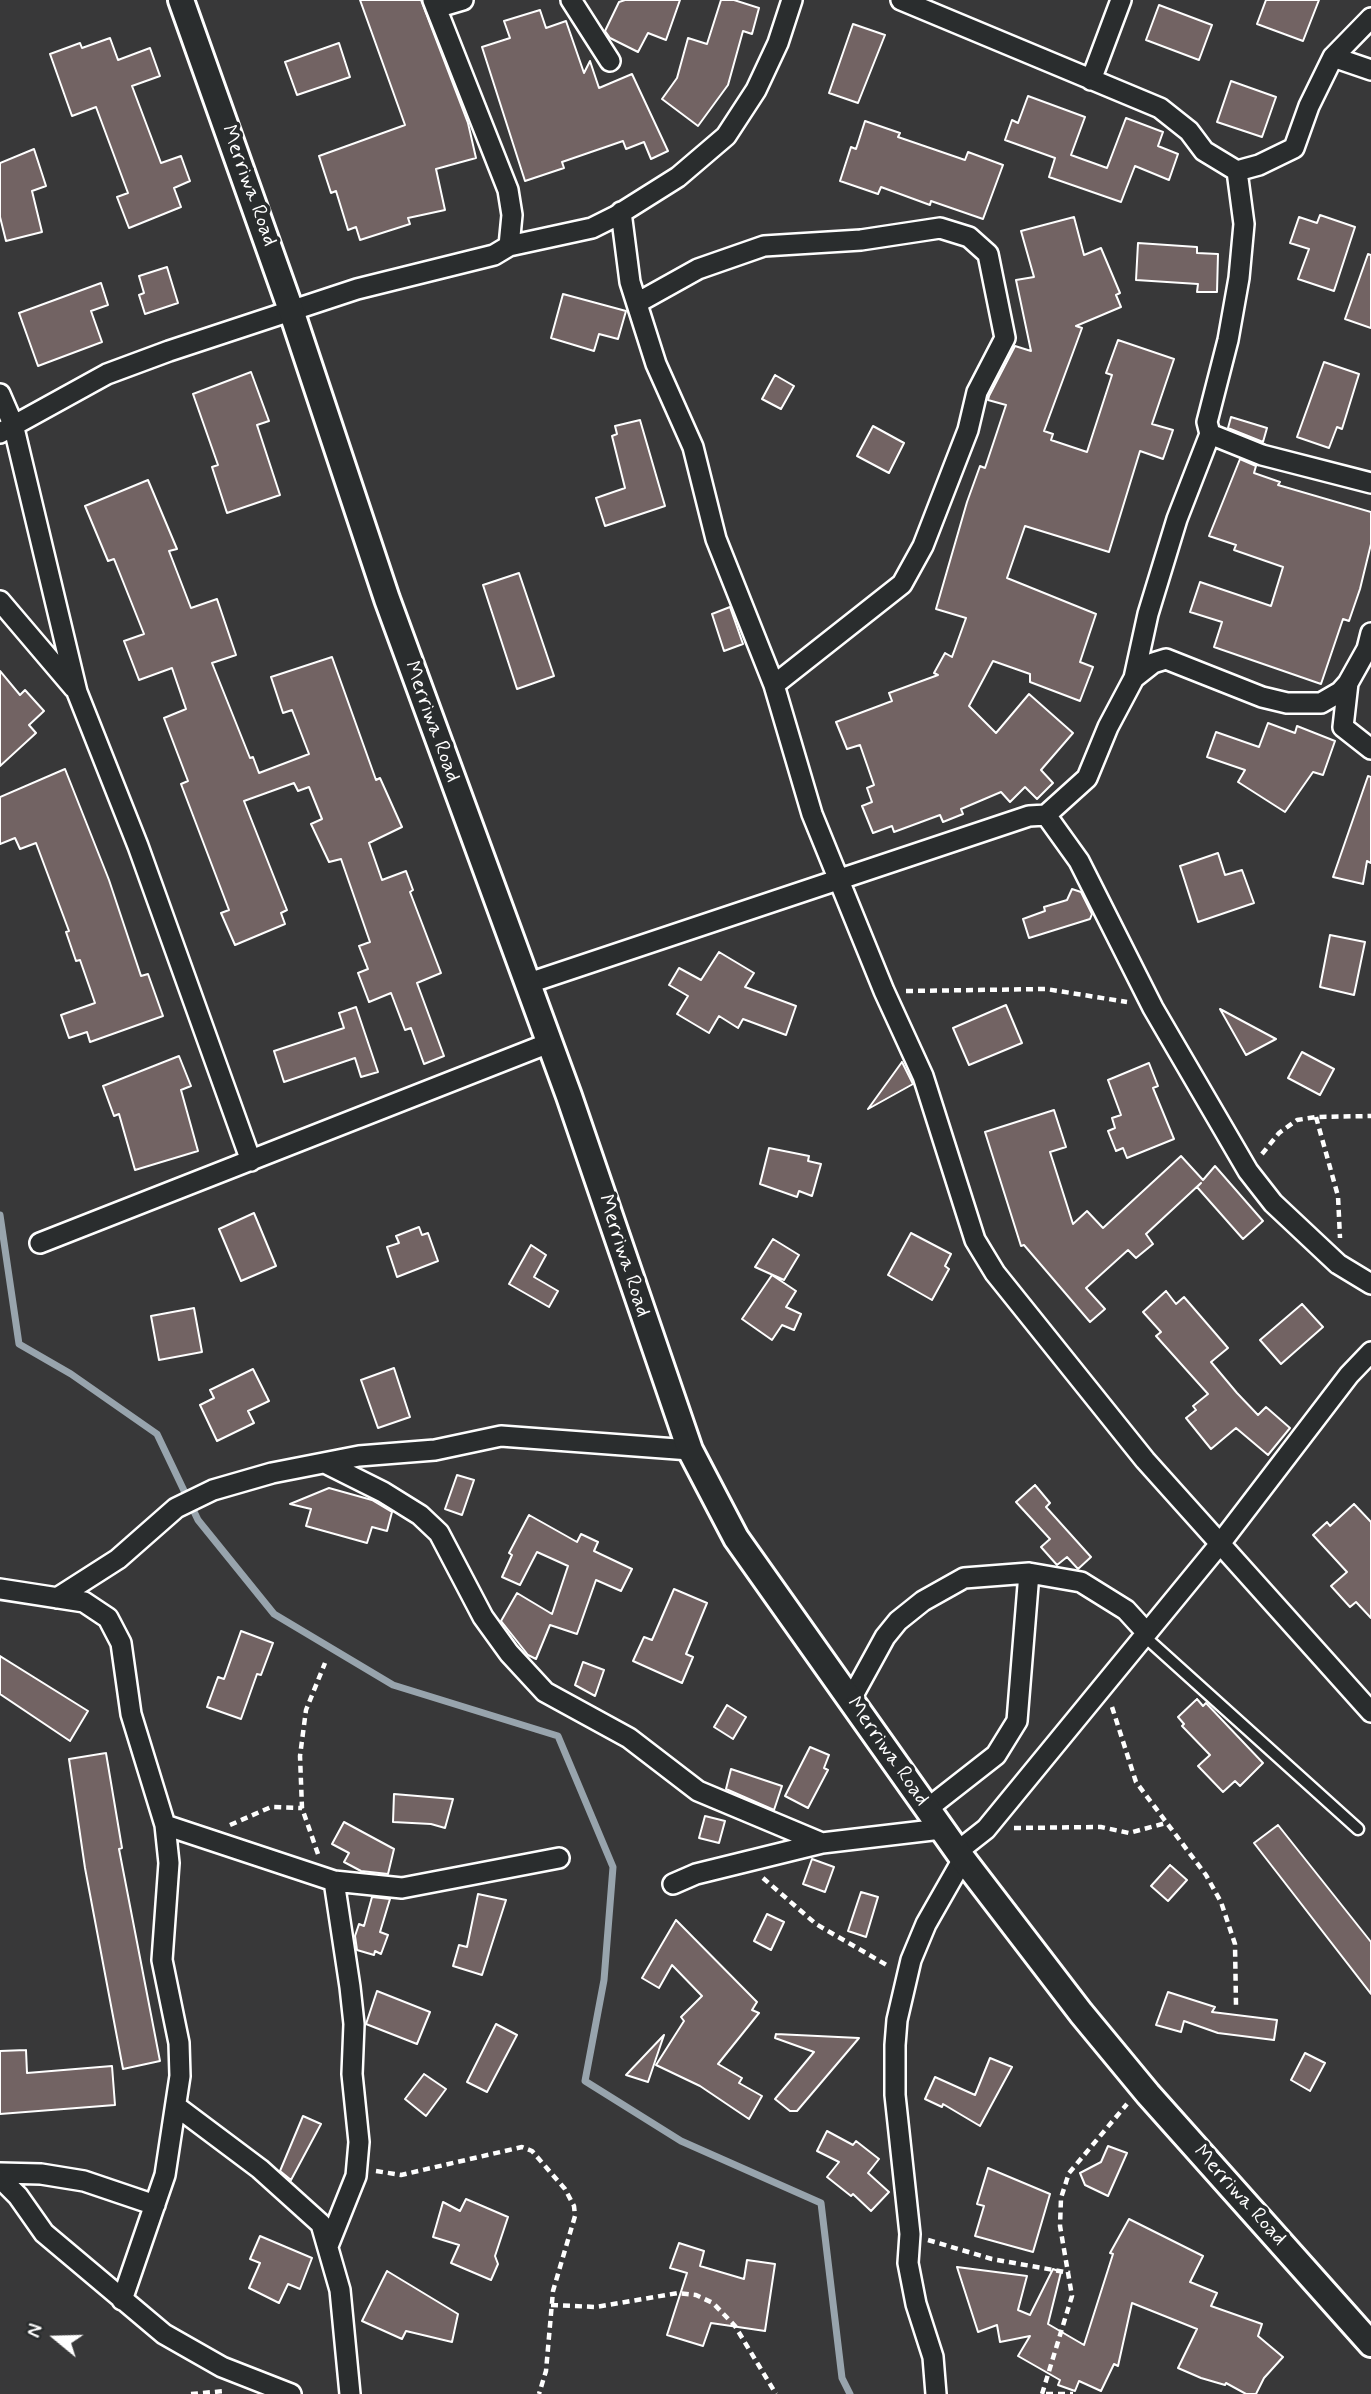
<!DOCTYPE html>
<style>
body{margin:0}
#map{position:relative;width:1371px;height:2394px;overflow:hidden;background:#383839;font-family:Mynerve,sans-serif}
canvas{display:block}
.north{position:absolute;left:21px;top:2303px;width:70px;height:70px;-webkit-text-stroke:5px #2a2d2e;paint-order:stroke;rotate:289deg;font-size:19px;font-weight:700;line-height:28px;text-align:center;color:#fff}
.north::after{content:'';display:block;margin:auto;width:24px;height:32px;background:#fff;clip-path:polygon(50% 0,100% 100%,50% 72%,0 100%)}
</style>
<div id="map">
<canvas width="1371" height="2394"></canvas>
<div class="north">N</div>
</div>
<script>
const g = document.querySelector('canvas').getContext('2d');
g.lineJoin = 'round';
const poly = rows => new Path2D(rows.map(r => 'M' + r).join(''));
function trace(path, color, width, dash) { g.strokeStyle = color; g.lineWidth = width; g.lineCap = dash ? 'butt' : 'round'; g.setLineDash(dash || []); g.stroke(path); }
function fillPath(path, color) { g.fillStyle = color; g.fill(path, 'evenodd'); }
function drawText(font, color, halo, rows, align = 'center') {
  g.font = font + ' Mynerve,sans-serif'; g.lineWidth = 7; g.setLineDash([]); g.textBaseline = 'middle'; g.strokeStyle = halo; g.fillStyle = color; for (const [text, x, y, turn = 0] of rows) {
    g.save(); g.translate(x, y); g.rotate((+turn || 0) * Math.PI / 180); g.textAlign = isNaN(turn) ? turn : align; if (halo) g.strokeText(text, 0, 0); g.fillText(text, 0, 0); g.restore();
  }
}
trace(poly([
 [0,1215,19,1344,71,1374,157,1434,198,1520,274,1614,393,1685,558,1736,613,1867,604,1980,585,2081,681,2141,821,2203,842,2378,850,2394]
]), '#98a4ad', 7);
const building = poly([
 [360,0,421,0,468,123,476,158,436,169,445,210,408,218,410,224,360,240,356,227,348,230,336,191,331,193,319,156,405,125,360,0],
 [625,0,680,0,666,40,648,33,638,52,610,38,605,31,619,2,625,0],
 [721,0,734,0,759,8,752,34,743,31,728,85,698,126,662,99,677,78,688,38,707,44,721,0],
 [1266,0,1319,0,1303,41,1257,24,1266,0],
 [1159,5,1212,25,1199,60,1146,40,1159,5],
 [540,10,546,28,566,21,584,73,590,61,599,88,632,74,668,151,651,159,644,142,626,149,623,141,562,162,564,168,525,181,482,47,510,38,504,21,540,10],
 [853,24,885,35,858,103,829,93,853,24],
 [110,38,118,60,150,48,160,76,132,86,161,163,181,156,190,181,174,188,181,207,129,228,117,197,128,193,96,107,72,116,50,54,80,43,82,48,110,38],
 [339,43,350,77,297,95,285,62,339,43],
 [1231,81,1276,97,1262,137,1217,122,1231,81],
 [1028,96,1085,117,1071,155,1107,168,1126,118,1163,132,1158,146,1178,154,1169,180,1135,166,1121,202,1049,177,1055,158,1005,140,1012,120,1018,123,1028,96],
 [865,121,900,133,898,137,965,160,968,152,1003,165,983,219,931,201,930,205,881,187,878,194,840,181,851,147,856,149,865,121],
 [34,149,46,186,32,191,42,232,6,241,0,217,0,163,34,149],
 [1320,215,1355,227,1334,291,1298,279,1309,249,1290,243,1299,217,1317,223,1320,215],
 [1074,217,1084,255,1101,248,1120,293,1116,295,1121,307,1076,326,1082,328,1044,431,1053,434,1051,440,1087,452,1112,375,1106,373,1118,340,1174,359,1152,424,1173,430,1163,459,1140,451,1109,552,1025,526,1007,578,1096,614,1080,662,1093,667,1080,701,1030,682,1030,674,993,661,969,706,996,733,1029,694,1073,733,1041,770,1053,783,1037,799,1025,787,1010,802,1001,792,961,809,963,814,943,822,940,815,894,832,892,826,873,833,862,806,872,802,867,788,874,785,860,745,847,749,836,722,892,701,889,693,938,675,934,673,945,653,952,657,966,618,936,609,967,502,980,466,985,468,1006,405,988,400,989,396,1015,346,1031,351,1016,280,1034,277,1021,231,1074,217],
 [1138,243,1197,247,1197,253,1218,254,1217,292,1197,292,1198,284,1136,280,1138,243],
 [1368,254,1371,255,1371,328,1345,319,1368,254],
 [167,267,178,303,145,314,139,295,144,293,139,276,167,267],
 [101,283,108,305,91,311,102,342,38,366,19,313,101,283],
 [563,294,626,311,618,339,599,334,594,351,551,338,563,294],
 [1324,362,1359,374,1342,429,1337,427,1329,448,1297,437,1324,362],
 [251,372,269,421,257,425,280,495,227,513,212,467,218,465,193,394,251,372],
 [775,375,794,386,781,409,762,399,775,375],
 [1231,417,1267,428,1263,442,1228,428,1231,417],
 [640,420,665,506,605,526,596,498,625,488,612,436,617,434,615,426,640,420],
 [873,426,904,443,889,473,857,456,873,426],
 [1240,459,1256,466,1254,473,1280,482,1278,485,1371,512,1371,544,1360,589,1349,621,1343,619,1321,684,1214,647,1222,622,1190,612,1200,582,1271,606,1283,567,1234,550,1236,545,1209,536,1240,459],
 [148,480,177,549,169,551,191,608,217,599,236,655,212,663,250,758,253,757,259,773,309,754,292,710,283,713,271,677,332,657,376,780,380,778,402,827,369,843,382,880,406,871,413,890,410,892,441,973,417,983,444,1056,424,1064,411,1028,405,1030,391,993,369,1002,358,973,368,969,359,946,370,942,341,859,329,862,311,824,322,819,309,787,298,791,294,783,244,801,287,910,281,913,285,924,235,945,221,913,229,910,181,784,188,781,164,718,186,709,172,668,139,680,124,641,144,634,114,559,108,561,85,506,148,480],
 [519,573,554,676,517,689,483,585,519,573],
 [730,607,743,644,724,651,712,614,730,607],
 [0,671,20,695,25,690,44,711,29,725,36,733,0,766,0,671],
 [1268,723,1295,733,1297,726,1335,741,1323,775,1313,772,1285,812,1238,782,1245,770,1207,757,1216,732,1259,747,1268,723],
 [65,769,109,880,141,976,148,974,163,1016,90,1042,87,1032,69,1038,61,1015,95,1003,80,960,76,961,66,932,69,931,36,843,20,849,15,838,0,844,0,797,65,769],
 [1368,776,1371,777,1371,863,1367,861,1363,884,1333,877,1368,776],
 [1218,853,1225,875,1242,870,1254,903,1198,922,1180,866,1218,853],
 [1072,889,1081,892,1092,914,1090,919,1029,938,1023,919,1045,911,1044,907,1067,900,1072,889],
 [1330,935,1365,942,1354,995,1320,987,1330,935],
 [719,952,754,973,745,987,796,1006,786,1035,743,1019,738,1028,719,1016,709,1033,677,1014,688,996,669,985,679,968,701,980,719,952],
 [1006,1005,1022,1043,969,1065,953,1028,1006,1005],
 [356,1007,378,1072,361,1077,355,1058,284,1082,274,1051,344,1028,339,1013,356,1007],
 [1220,1009,1276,1039,1246,1055,1220,1009],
 [1302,1052,1334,1069,1320,1095,1288,1078,1302,1052],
 [179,1056,191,1086,181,1090,198,1151,135,1170,119,1114,114,1116,103,1086,179,1056],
 [902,1062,913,1084,868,1109,902,1062],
 [1149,1063,1158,1086,1153,1088,1174,1139,1127,1158,1123,1148,1116,1151,1108,1131,1115,1128,1112,1118,1121,1115,1108,1080,1149,1063],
 [1054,1110,1066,1147,1050,1152,1073,1224,1087,1211,1103,1228,1181,1156,1203,1180,1215,1166,1263,1221,1243,1239,1197,1187,1201,1183,1146,1234,1153,1244,1136,1258,1128,1250,1086,1288,1105,1309,1090,1322,1024,1245,1021,1246,985,1132,1054,1110],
 [769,1148,809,1156,808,1161,821,1164,812,1196,799,1191,797,1197,760,1184,769,1148],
 [254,1213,276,1266,241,1281,219,1229,254,1213],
 [419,1227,422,1235,428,1233,438,1261,397,1277,387,1247,399,1243,396,1236,419,1227],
 [911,1233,951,1254,945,1266,949,1269,932,1300,888,1275,911,1233],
 [773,1239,799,1255,784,1280,755,1267,773,1239],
 [531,1245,546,1255,534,1277,558,1291,549,1307,509,1284,531,1245],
 [772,1275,796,1291,786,1307,801,1314,794,1330,782,1325,772,1340,742,1319,772,1275],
 [1166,1291,1176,1304,1184,1297,1228,1348,1211,1362,1237,1393,1258,1415,1266,1407,1290,1428,1268,1455,1236,1428,1211,1449,1186,1418,1196,1410,1193,1406,1208,1394,1156,1336,1161,1332,1143,1312,1166,1291],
 [1302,1304,1323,1327,1281,1364,1260,1340,1302,1304],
 [194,1308,202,1352,159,1360,151,1316,194,1308],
 [394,1368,410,1417,378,1428,361,1380,394,1368],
 [253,1369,269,1401,248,1411,254,1423,217,1441,200,1405,214,1398,210,1390,253,1369],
 [457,1475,474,1480,462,1515,445,1509,457,1475],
 [1035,1485,1050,1503,1046,1507,1091,1557,1078,1569,1067,1557,1057,1565,1041,1547,1050,1539,1016,1502,1035,1485],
 [329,1488,372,1500,392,1512,387,1531,372,1527,367,1543,306,1526,311,1509,290,1504,329,1488],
 [1354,1504,1371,1522,1371,1618,1356,1602,1350,1607,1331,1586,1347,1572,1313,1535,1327,1522,1330,1526,1354,1504],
 [529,1515,577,1542,581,1534,598,1542,594,1551,632,1569,621,1591,596,1580,577,1634,550,1625,536,1659,528,1655,501,1621,517,1593,552,1614,568,1566,537,1552,520,1585,502,1577,512,1555,509,1553,529,1515],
 [674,1589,707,1603,686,1654,693,1657,682,1683,633,1661,644,1637,652,1640,674,1589],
 [241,1631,273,1643,261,1675,257,1674,241,1719,207,1707,218,1677,224,1679,241,1631],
 [0,1656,88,1711,70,1741,0,1694,0,1656],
 [583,1662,604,1670,595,1696,575,1685,583,1662],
 [1197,1699,1203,1706,1206,1703,1263,1763,1240,1786,1235,1781,1223,1792,1198,1766,1210,1755,1182,1726,1184,1724,1178,1717,1197,1699],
 [727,1705,746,1717,733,1739,714,1727,727,1705],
 [810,1747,829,1755,824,1768,828,1770,808,1808,785,1796,810,1747],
 [106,1753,122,1848,119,1849,160,2061,123,2069,85,1868,69,1759,106,1753],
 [731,1769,782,1786,774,1810,726,1789,731,1769],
 [394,1794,453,1799,445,1828,431,1824,393,1822,394,1794],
 [705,1816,725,1821,719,1843,699,1838,705,1816],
 [344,1822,394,1849,388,1874,361,1871,344,1862,349,1853,332,1844,344,1822],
 [1278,1825,1371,1942,1371,1994,1254,1843,1278,1825],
 [812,1859,834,1867,825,1892,803,1884,812,1859],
 [1170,1865,1187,1880,1168,1901,1151,1886,1170,1865],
 [861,1892,878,1897,866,1937,848,1931,861,1892],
 [478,1894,506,1900,482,1975,453,1966,459,1945,467,1947,478,1894],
 [372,1897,390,1899,380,1932,388,1935,381,1954,375,1951,374,1955,357,1950,355,1936,359,1924,364,1926,372,1897],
 [767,1914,784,1922,771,1950,754,1941,767,1914],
 [676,1920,757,2002,752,2010,759,2013,718,2064,742,2078,739,2083,762,2096,749,2119,700,2086,656,2065,684,2021,681,2017,702,1996,672,1965,659,1988,642,1978,676,1920],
 [377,1991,430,2012,417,2044,366,2024,377,1991],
 [1168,1992,1215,2007,1212,2012,1277,2020,1274,2040,1218,2033,1184,2021,1181,2032,1156,2025,1168,1992],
 [496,2024,517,2035,487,2092,467,2082,496,2024],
 [776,2034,859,2038,797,2111,790,2111,775,2099,814,2052,775,2038,776,2034],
 [664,2035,648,2082,626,2075,664,2035],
 [26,2050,27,2073,112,2066,115,2105,0,2114,0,2051,26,2050],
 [1305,2053,1325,2063,1310,2091,1291,2080,1305,2053],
 [990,2058,1012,2067,980,2126,943,2104,942,2107,925,2099,935,2077,975,2095,990,2058],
 [424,2074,446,2089,426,2116,405,2099,424,2074],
 [303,2116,321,2124,291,2180,280,2171,303,2116],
 [827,2131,853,2145,856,2141,879,2159,868,2173,889,2192,871,2211,853,2194,851,2196,827,2177,839,2162,817,2151,827,2131],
 [1108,2146,1127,2153,1108,2196,1085,2185,1080,2173,1101,2162,1108,2146],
 [988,2168,1050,2194,1033,2252,975,2236,984,2206,977,2204,988,2168],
 [466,2199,508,2217,495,2256,498,2264,491,2280,451,2263,459,2245,433,2237,443,2202,460,2211,466,2199],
 [1129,2219,1203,2256,1190,2282,1217,2293,1211,2306,1262,2324,1258,2336,1283,2357,1264,2378,1256,2394,1246,2394,1226,2383,1225,2385,1201,2378,1178,2368,1197,2329,1132,2303,1118,2366,1114,2364,1101,2391,1079,2381,1075,2391,1058,2385,1060,2380,1018,2356,1030,2336,1000,2342,997,2325,978,2332,957,2267,1027,2276,1018,2310,1030,2315,1053,2269,1061,2272,1048,2324,1084,2345,1113,2254,1110,2253,1129,2219],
 [260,2236,312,2258,300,2289,288,2284,279,2303,249,2288,260,2263,250,2259,260,2236],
 [679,2243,704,2251,700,2266,744,2279,747,2260,775,2264,765,2331,711,2323,703,2346,667,2335,687,2273,670,2268,679,2243],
 [387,2271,458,2314,452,2342,406,2331,402,2339,362,2321,387,2271]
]);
fillPath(building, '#726363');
trace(building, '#fff', 2);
const service = poly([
 [1144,1636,1358,1829]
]);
const minor = poly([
 [571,0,610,61],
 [901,0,1160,108,1189,131,1204,151,1237,171,1244,224,1239,278,1228,340,1207,422,1210,434,1262,455,1371,483],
 [436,8,463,0],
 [1333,57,1371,70],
 [1091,80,1121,0],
 [1237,171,1259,165,1294,148,1309,106,1333,57,1371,18],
 [621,212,630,282,656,364,693,447,716,539,774,685,812,814,884,991,923,1076,975,1240,995,1273,1145,1460,1371,1712],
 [509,246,592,228,616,216,678,177,726,136,756,90,778,43,792,0],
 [637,303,698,269,764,246,861,240,940,228,969,237,988,254,1005,338,977,392,968,430,923,546,902,584,774,685],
 [0,394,13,424,77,692,138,846,251,1161],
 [0,433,107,374,169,351,357,289,494,255,509,246,512,215,508,190,433,0],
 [0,601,74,688],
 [1134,678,1148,614,1177,519,1210,434],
 [1348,683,1343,727,1371,749],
 [1046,815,1087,778,1108,727,1134,678,1153,663,1166,659,1262,697,1287,703,1321,703,1340,692,1348,683,1367,649,1371,633],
 [526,984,1029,816,1046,815,1079,861,1153,1008,1248,1171,1273,1203,1338,1264,1371,1284],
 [40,1243,549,1043],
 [325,1463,383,1492,420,1515,439,1533,483,1617,509,1653,545,1692,629,1738,698,1791,822,1843],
 [0,1589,84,1602,108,1618,121,1643,131,1714,165,1825,169,1863,162,1960,179,2043,180,2076,165,2175,122,2300],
 [57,1598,118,1559,176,1508,213,1490,272,1473,359,1456,435,1450,501,1436,690,1450],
 [851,1699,885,1637,898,1621,923,1601,964,1578,1029,1573,1081,1582,1126,1610,1147,1633],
 [927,1809,996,1755,1017,1721,1029,1573],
 [165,1825,334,1881,402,1888,559,1858],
 [958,1851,986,1829,1219,1545,1349,1375,1371,1352],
 [673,1884,696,1874,822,1843,941,1829],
 [176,2106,260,2169,321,2224,340,2290,350,2394],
 [0,2173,41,2174,84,2181,155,2205],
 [0,2178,18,2196,44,2233,164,2334,222,2367,291,2394],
 [328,2246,356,2176,359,2142,352,2074,354,2024,350,1987,334,1881],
 [936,2394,933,2357,916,2304,908,2263,910,2234,895,2095,895,2045,897,2020,911,1960,926,1924,963,1859]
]);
const tertiary = poly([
 [181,0,291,310,387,599,569,1096,690,1450,736,1538,963,1859,1081,2013,1148,2094,1371,2344]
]);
trace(service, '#fff', 15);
trace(minor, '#fff', 24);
trace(tertiary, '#fff', 30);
trace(poly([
 [906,991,1046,989,1127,1002],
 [1316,1117,1338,1196,1340,1238],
 [1262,1154,1279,1133,1297,1120,1316,1117,1371,1116],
 [1112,1707,1136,1782,1206,1875,1221,1902,1235,1944,1236,2005],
 [230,1825,271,1807,302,1808],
 [1014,1828,1101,1827,1129,1833,1166,1823],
 [318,1854,302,1808,300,1756,306,1710,325,1663],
 [763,1878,816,1924,890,1967],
 [376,2171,401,2175,522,2147,532,2151,565,2189,574,2206,575,2216,553,2291,546,2371,539,2394],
 [928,2240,992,2259,1070,2273],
 [551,2305,596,2307,678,2293,696,2295,713,2303,735,2326,776,2394],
 [191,2394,225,2391],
 [1042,2394,1072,2296,1060,2226,1061,2198,1069,2173,1127,2104],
 [1046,2394,1073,2394]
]), '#fff', 4.5, [7, 5]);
trace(service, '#2a2d2e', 10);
trace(minor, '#2a2d2e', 19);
trace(tertiary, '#2a2d2e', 24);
drawText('21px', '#fff', '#2a2d2e', [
 ["Merriwa Road",248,186,70],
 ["Merriwa Road",431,722,70],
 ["Merriwa Road",623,1256,72],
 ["Merriwa Road",887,1752,55],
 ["Merriwa Road",1239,2196,48]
]);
</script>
